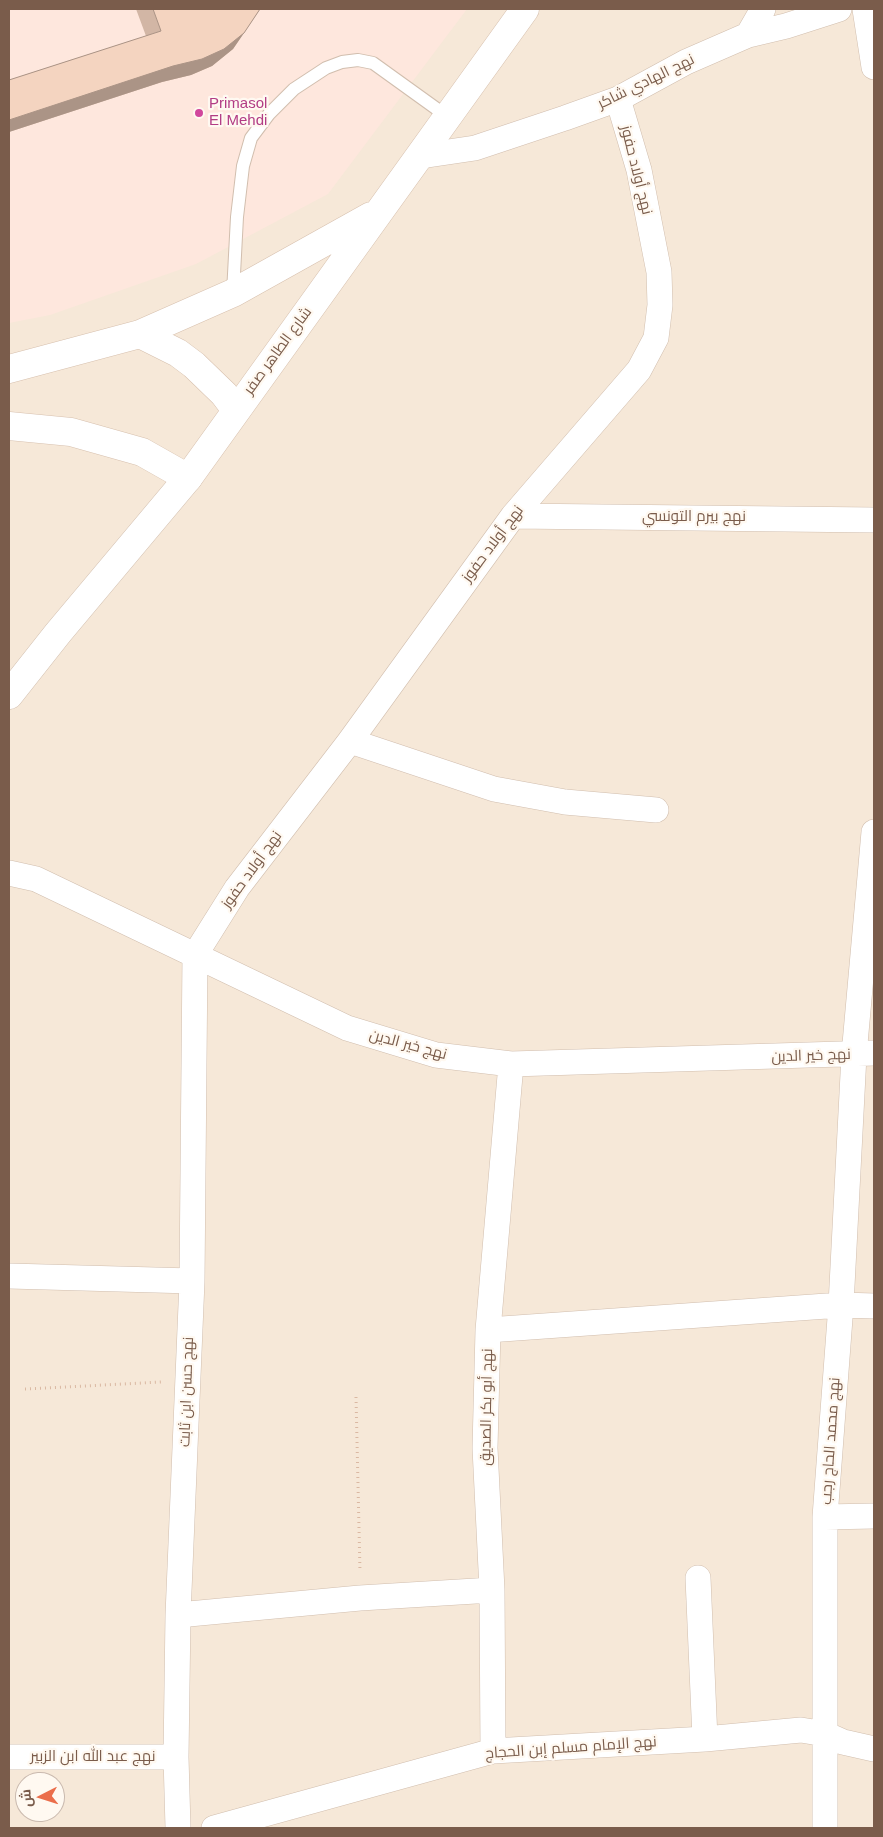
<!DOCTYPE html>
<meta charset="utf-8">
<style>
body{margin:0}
#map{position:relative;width:883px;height:1837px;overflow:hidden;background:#fdf6ea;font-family:Helvetica,Cairo,sans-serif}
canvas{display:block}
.frame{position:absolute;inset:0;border:10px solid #7a5c4b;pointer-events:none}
.north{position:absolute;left:15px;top:1772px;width:50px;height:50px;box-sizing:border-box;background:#fff9f1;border:1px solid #cabaaf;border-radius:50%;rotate:265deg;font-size:14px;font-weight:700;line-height:20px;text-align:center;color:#7a5c4b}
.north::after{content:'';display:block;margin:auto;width:18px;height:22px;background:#eb6e4b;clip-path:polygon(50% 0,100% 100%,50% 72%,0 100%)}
</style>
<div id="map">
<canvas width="883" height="1837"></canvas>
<div class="frame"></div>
<div class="north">ش</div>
</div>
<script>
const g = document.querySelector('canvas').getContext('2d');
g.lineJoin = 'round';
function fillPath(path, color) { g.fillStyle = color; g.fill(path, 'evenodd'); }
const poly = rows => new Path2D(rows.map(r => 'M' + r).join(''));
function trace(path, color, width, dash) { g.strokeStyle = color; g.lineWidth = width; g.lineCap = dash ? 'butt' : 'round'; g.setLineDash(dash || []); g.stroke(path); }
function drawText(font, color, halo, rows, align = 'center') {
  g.font = font + ' Helvetica,Cairo,sans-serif'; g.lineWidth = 4.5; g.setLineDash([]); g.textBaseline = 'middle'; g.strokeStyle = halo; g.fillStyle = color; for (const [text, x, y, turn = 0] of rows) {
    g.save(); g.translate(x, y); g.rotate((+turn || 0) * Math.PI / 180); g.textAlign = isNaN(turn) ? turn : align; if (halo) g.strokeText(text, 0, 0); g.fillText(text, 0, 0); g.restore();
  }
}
fillPath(poly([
 [9,9,874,9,874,1828,9,1828],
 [25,1782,55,1782,55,1812,25,1812]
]), '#f6e8d8');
fillPath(poly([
 [9,9,467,9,328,194,196,264,50,315,9,323]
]), '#fee7dd');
const service = poly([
 [233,293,237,217,243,166,251,138,269,114,294,89,326,68,342,62,358,60,373,63,448,117]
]);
const minor = poly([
 [865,9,874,67],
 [748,35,763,9],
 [421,156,475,148,565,118,618,99,686,62,748,35,786,26,839,9],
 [513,516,874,520],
 [350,741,494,789,565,802,656,810],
 [9,873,36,879,347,1028,436,1055,511,1064,874,1053],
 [9,1276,192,1281],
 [488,1330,841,1305,874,1306],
 [825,1517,874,1516],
 [698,1578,705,1739],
 [178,1615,360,1598,492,1590],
 [493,1751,492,1590,485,1448,488,1330,511,1064],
 [9,1757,176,1757],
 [178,1828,176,1757,178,1615,192,1281,195,955,237,888,350,741,513,516,639,370,656,338,660,305,659,272,639,170,618,99],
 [214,1828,493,1751,705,1739,801,1730,825,1734,843,1742,874,1749],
 [825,1828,825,1517,841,1305,854,1055,874,832]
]);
const tertiary = poly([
 [9,695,58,633,188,478]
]);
const secondary = poly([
 [140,334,178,353,194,365,224,394,236,410],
 [9,369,140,334,233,293,371,216],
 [9,426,71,432,142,452,188,478,525,9]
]);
trace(service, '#d1beae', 14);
trace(minor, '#d1beae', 26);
trace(tertiary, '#d1beae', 29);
trace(secondary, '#d7c0ae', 29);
trace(poly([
 [25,1389,162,1382],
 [356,1397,360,1572]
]), '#dab8a2', 3, [1, 4]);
trace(service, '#fff', 12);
trace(minor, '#fff', 25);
trace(tertiary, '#fff', 28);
trace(secondary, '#fff', 28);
fillPath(poly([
 [136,9,260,9,233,49,212,66,191,75,162,82,9,132,9,80,146,36]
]), '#d2b6a5');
fillPath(poly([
 [244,33,233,49,212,66,191,75,162,82,9,132,9,120]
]), '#ab9486');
const building = poly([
 [153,9,260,9,244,33,224,49,202,59,173,66,9,120,9,80,161,31,153,9]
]);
fillPath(building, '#f4d4c0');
trace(building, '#ab9486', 1);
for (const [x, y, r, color] of [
 [199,113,5,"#d1479c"]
]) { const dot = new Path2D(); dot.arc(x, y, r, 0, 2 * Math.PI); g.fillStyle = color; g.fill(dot); trace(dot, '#fff9f1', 2); }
drawText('15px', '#7a5c4b', '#fff9f1', [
 ["نهج الهادي شاكر",646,82,-26],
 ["نهج أولاد حفوز",636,170,76],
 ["شارع الطاهر صفر",278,351,-54],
 ["نهج بيرم التونسي",694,517],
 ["نهج أولاد حفوز",493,544,-53],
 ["نهج أولاد حفوز",252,870,-54],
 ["نهج خير الدين",408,1045,15],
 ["نهج خير الدين",811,1056,-2],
 ["نهج حسن ابن ثابت",187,1392,-88],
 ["نهج أبو بكر الصديق",487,1407,-89],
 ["نهج محمد الحاج رجب",831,1441,-86],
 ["نهج اﻹمام مسلم إبن الحجاج",571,1748,-4],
 ["نهج عبد الله ابن الزبير",93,1757]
]);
drawText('15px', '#b23c85', '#fff9f1', [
 ["Primasol",209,104],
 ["El Mehdi",209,121]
], 'left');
</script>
